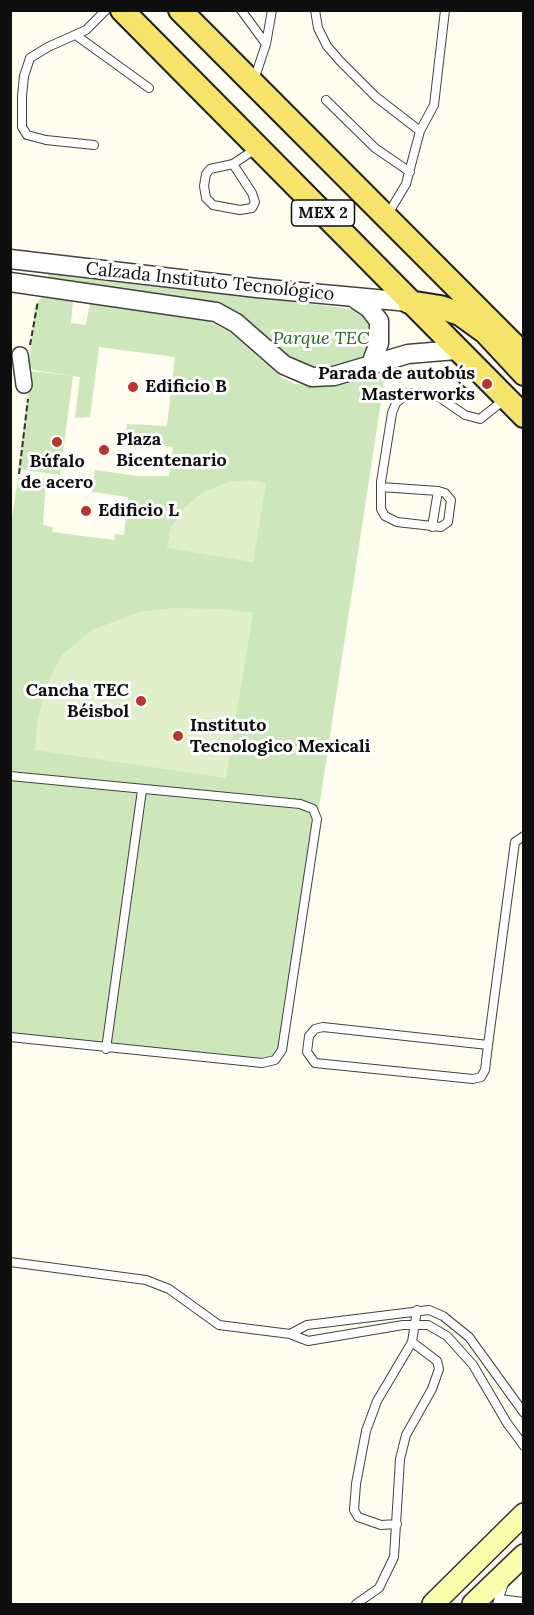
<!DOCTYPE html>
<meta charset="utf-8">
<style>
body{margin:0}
#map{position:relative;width:534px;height:1615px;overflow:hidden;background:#fffdef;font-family:Lora,serif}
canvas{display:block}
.frame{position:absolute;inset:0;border:12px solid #0e0e0e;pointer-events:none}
</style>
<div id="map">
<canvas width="534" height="1615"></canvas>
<div class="frame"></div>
</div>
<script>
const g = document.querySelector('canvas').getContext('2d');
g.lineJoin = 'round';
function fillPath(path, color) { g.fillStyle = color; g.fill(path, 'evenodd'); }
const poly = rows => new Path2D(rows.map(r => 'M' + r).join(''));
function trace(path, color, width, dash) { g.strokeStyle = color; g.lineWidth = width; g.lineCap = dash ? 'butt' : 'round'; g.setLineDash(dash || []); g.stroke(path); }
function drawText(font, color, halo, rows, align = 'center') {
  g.font = font + ' Lora,serif'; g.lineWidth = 6; g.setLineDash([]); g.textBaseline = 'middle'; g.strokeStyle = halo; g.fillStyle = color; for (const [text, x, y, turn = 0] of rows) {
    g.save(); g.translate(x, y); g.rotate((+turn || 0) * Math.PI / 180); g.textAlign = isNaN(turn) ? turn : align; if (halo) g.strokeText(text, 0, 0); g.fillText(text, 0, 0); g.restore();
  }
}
fillPath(poly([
 [47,271,359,310,371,323,372,344,366,366,315,372,286,360,250,324,49,282],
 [42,297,73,300,71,323,86,325,90,303,202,318,228,331,281,377,295,384,331,386,386,369,282,1050,269,1062,11,1037,10,532,18,478,46,479,43,525,53,527,52,532,114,540,115,534,124,535,128,497,92,492,95,470,138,476,169,476,173,447,125,439,127,424,167,426,175,357,99,347,90,417,75,418,80,377,33,370,29,365,35,305],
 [31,371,73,376,60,475,18,469]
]), '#cce8ba');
fillPath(poly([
 [250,480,266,483,253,562,167,548,171,527,184,508,203,492,228,482],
 [174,608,225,609,253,613,226,778,35,750,38,718,47,684,62,655,92,630,140,612]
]), '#dff0cb');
const service = poly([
 [241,10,266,44],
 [315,10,318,28,327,46,340,61,376,97,420,131],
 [77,36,149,88],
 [254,80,266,44,272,10],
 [326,100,375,148,410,172],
 [94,145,46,140,27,135,22,127,22,96,24,76,30,58,48,47,86,30,106,10],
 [233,164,252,193,255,202,252,208,240,210,213,205,206,198,204,186,206,174,210,169,233,164,257,148],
 [388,214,406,184,420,131,434,105,445,10],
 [381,487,438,491,432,527],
 [438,491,445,493,451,500,448,522,441,527,397,522,385,516,381,509,381,482,392,413,396,403,408,393,423,393,439,397,465,415,480,419,504,400],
 [10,776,300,804,313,809,317,819,282,1050,275,1060,262,1063,10,1037],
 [323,1027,488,1045,485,1070,481,1077,473,1079,315,1063,307,1052,309,1036,315,1029,323,1027],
 [488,1045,515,842,524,836],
 [106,1049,142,790],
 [10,1262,146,1280,169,1289,219,1325,290,1334,308,1341,403,1325,428,1325,447,1336,473,1365,507,1423,524,1446],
 [290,1334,307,1325,429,1310,443,1316,469,1337,524,1413],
 [397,1524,381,1525,358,1517,354,1510,356,1484,366,1431,377,1401,412,1342,417,1310],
 [499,1599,524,1602],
 [356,1604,379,1588,394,1557,400,1459,406,1435,432,1389,439,1369,437,1361,412,1342],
 [497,1604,504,1583]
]);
const minor = poly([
 [20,355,24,385]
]);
const tertiary = poly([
 [10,259,257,288,409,302],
 [10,282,216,312,236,323,284,365,312,377,334,376,408,354,456,350],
 [354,298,369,308,379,321,379,343,371,364]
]);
const secondary = poly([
 [433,1604,524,1514],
 [473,1604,524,1555]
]);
const primary = poly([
 [122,10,524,416],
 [180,10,524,355],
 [409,302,440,307,460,314,485,332,524,374]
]);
trace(service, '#414141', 10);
trace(minor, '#414141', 18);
trace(tertiary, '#414141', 21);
trace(secondary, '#303030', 24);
trace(primary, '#1f1f1f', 26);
trace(poly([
 [30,345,38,301],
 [443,367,476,398],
 [19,474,28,399]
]), '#303030', 2, [6, 3]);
trace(service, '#fff', 8);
trace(minor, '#fff', 15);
trace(tertiary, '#fff', 18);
trace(secondary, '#fcfdac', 21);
trace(primary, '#f5e469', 22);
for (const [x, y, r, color] of [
 [487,384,6,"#bb3429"],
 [133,387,6,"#bb3429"],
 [57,442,6,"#bb3429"],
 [104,450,6,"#bb3429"],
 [86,511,6,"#bb3429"],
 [141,701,6,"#bb3429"],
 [178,736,6,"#bb3429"]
]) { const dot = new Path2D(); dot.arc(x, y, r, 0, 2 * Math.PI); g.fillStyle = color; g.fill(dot); trace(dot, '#fff', 2); }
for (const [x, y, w] of [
 [323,213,63]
]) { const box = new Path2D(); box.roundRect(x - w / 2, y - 13, w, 26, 4.5); g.fillStyle = '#fff'; g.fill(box); trace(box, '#0e0e0e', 1.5); }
drawText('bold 16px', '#0e0e0e', null, [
 ["MEX 2",323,213]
]);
drawText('18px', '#0e0e0e', '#fff', [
 ["Calzada Instituto Tecnológico",210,282,6]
]);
drawText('italic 18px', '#25641f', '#fff', [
 ["Parque TEC",321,339]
]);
drawText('bold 18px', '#0e0e0e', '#fff', [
 ["Parada de autobús",475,374,"right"],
 ["Masterworks",475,395,"right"],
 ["Edificio B",145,387],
 ["Plaza",116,440],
 ["Bicentenario",116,461],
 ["Búfalo",57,462,"center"],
 ["de acero",57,483,"center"],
 ["Edificio L",98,511],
 ["Cancha TEC",129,691,"right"],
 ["Béisbol",129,712,"right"],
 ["Instituto",190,726],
 ["Tecnologico Mexicali",190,747]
], 'left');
</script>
